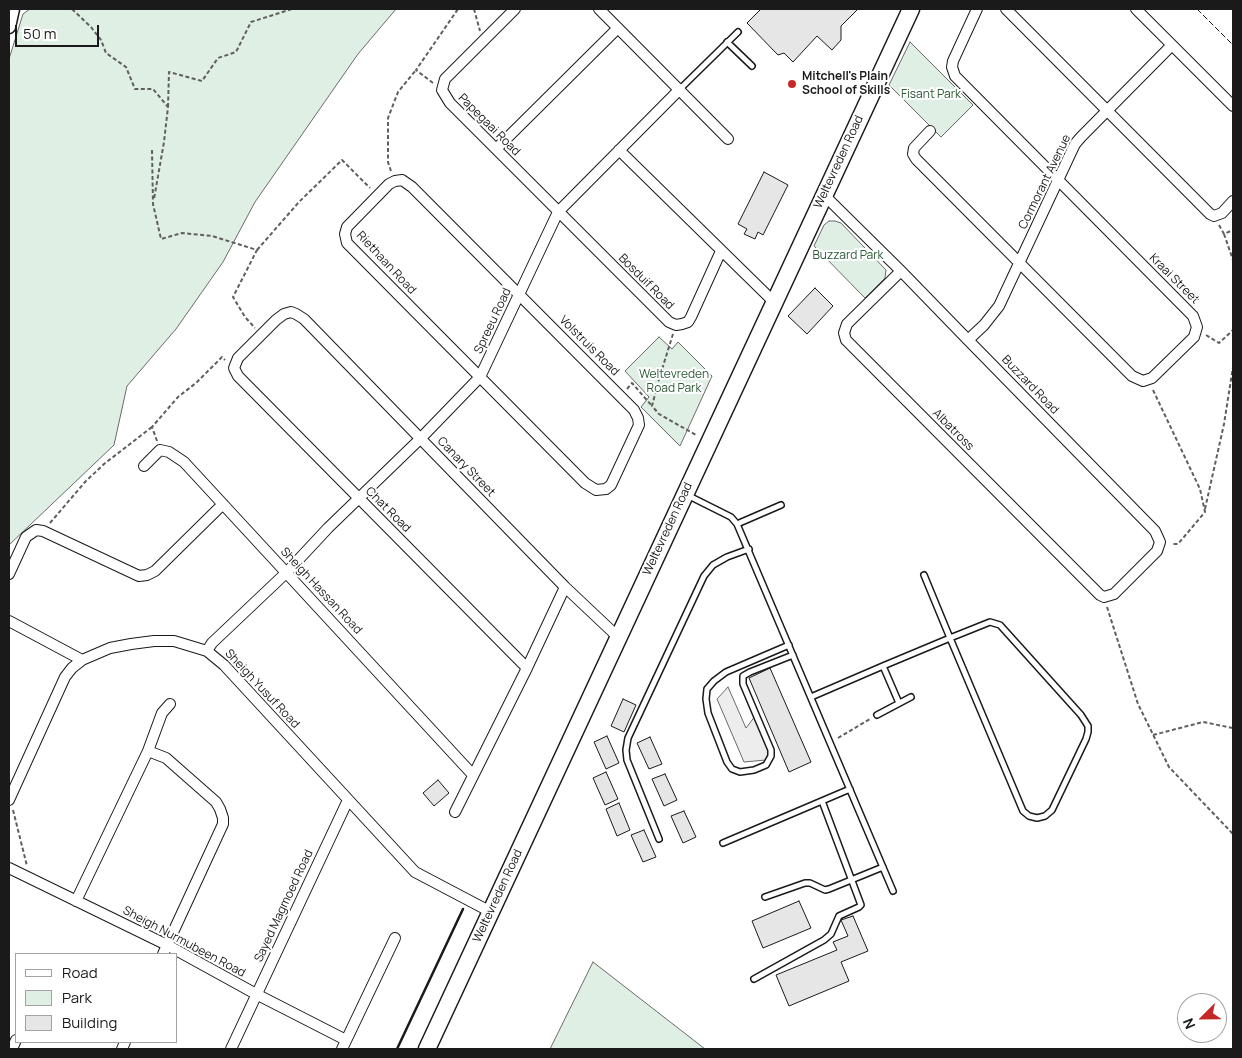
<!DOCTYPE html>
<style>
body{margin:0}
#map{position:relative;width:1242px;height:1058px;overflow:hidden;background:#fff;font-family:Manrope,sans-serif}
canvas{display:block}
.frame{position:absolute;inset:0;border:10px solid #1a1a1a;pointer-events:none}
.legend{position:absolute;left:15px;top:953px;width:162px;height:90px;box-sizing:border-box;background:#fff;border:1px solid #a3a3a3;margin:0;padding:6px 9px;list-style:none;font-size:15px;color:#1a1a1a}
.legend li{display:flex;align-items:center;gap:10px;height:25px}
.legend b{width:25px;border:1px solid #a3a3a3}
.north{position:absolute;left:1177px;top:993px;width:50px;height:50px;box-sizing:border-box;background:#fff;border:1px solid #a3a3a3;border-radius:50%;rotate:247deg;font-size:14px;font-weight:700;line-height:20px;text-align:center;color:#1a1a1a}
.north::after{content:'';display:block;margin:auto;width:18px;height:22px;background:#c62828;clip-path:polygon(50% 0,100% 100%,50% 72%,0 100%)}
.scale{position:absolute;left:15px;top:25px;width:84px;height:22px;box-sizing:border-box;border:2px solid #1a1a1a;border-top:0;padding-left:6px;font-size:15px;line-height:18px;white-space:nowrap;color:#1a1a1a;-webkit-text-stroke:4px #fff;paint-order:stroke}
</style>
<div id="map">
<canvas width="1242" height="1058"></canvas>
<div class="frame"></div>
<ul class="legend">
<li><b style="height:6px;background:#fff"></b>Road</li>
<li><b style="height:14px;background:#e0efe3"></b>Park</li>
<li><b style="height:14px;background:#e6e6e6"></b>Building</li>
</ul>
<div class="north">N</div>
<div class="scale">50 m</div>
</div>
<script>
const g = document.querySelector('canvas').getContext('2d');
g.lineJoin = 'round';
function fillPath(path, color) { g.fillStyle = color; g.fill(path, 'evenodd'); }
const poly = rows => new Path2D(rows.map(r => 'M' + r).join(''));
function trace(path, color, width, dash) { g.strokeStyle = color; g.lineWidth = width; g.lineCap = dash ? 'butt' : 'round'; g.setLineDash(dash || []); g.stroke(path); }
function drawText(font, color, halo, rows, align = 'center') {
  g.font = font + ' Manrope,sans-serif'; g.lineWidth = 4; g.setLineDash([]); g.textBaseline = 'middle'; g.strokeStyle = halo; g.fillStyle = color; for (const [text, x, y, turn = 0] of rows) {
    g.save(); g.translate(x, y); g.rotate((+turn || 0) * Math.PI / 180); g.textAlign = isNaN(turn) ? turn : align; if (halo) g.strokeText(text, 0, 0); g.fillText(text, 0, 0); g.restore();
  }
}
const green = poly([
 [30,9,396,9,358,54,255,202,223,262,176,329,127,386,114,445,9,545,9,59,23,14,30,9],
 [910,42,973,105,941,137,889,85,910,42],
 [829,221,835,221,841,223,886,270,885,278,865,298,814,246,824,225,829,221],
 [659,337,672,349,678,342,712,376,680,446,641,407,649,397,625,371,659,337],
 [593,962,705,1049,550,1049,593,962]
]);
fillPath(green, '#e0efe3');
trace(green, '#6a6a6a', 1);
const parking = poly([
 [728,687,746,728,756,715,771,750,766,760,744,762,717,699,728,687]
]);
fillPath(parking, '#ededed');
trace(parking, '#6a6a6a', 1);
const building = poly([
 [761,9,858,9,841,26,841,40,832,50,817,36,793,62,784,53,778,55,747,23,761,9],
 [764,172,788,185,763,235,758,232,755,239,744,234,747,229,738,224,764,172],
 [815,288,833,306,807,334,788,316,815,288],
 [770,668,811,762,789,772,749,678,770,668],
 [623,699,636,705,624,732,611,726,623,699],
 [607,736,619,763,606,769,594,742,607,736],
 [650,737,662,764,649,769,637,743,650,737],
 [606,772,618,799,605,805,593,778,606,772],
 [665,774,677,800,664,806,652,779,665,774],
 [438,780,449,793,434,806,423,793,438,780],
 [619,803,630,830,617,836,606,809,619,803],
 [684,811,696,837,683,843,671,816,684,811],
 [644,830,656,857,643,862,631,835,644,830],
 [799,901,811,928,763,948,752,921,799,901],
 [853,916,868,951,841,962,849,981,789,1006,776,975,837,950,833,942,848,936,841,920,853,916]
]);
fillPath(building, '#e6e6e6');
trace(building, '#1a1a1a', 1);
const service = poly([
 [727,42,752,66],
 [680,89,738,32],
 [687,495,731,517,737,524,893,891],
 [737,524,781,505],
 [789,645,726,672,714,681,707,689,706,699,708,713,727,762,732,769,740,772,754,770,766,765,771,756,771,750,743,684,743,676,750,672,793,655],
 [883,666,899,703],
 [811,697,883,666,950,638,990,622,1000,625,1081,715,1088,726,1088,732,1086,739,1052,810,1045,816,1037,818,1029,816,1023,811,950,638,924,575],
 [877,715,911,697],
 [659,839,627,760,626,750,628,738,704,576,713,565,727,557,749,549],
 [723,843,850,789],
 [765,897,805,883,810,883,825,890,829,889,883,867],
 [754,979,824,940,831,934,839,916,859,907,861,905,822,801]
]);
const minor = poly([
 [515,9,445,79,442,90,450,103,669,322,676,325,682,324,688,322,691,317,721,251],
 [599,9,728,139],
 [1006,9,1210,214,1214,216,1222,213,1233,201],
 [1136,9,1233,106],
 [930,131,914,148,913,154,916,159,1132,376,1143,381,1152,378,1194,337,1197,327,1193,316,955,76,952,67,953,61,977,9],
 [496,149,618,28],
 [619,150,774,302],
 [402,180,412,187,634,410,638,418,639,425,611,485,606,489,596,490,585,483,347,243,345,234,347,227,389,184,395,181,402,180],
 [824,195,901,271,968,340,1155,531,1160,542,1157,551,1114,594,1104,597,1100,595,846,340,844,333,847,324,901,271],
 [968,340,984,325,999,306,1075,144,1081,137,1172,45],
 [144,466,160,450,169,452,184,462,473,775],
 [9,574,26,537,36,530,43,531,139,576,147,575,155,571,223,504],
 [9,621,82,660],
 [207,651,212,643,287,572,328,528,421,438,480,377,558,212,680,89],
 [527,668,238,376,234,368,238,358,276,320,284,314,291,312,296,314,304,319,565,587,618,637],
 [148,751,166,758,216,802,220,809,223,818,223,824,163,954],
 [9,800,65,677,72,668,82,660,110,648,131,644,154,641,174,641,207,651,224,665,415,872,491,912],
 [455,812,527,668,565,587],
 [9,868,167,945,256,994,346,1040],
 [76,901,148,751,162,713,170,704],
 [12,1049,16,1040],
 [122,1049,125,1042],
 [231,1049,348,800],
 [342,1049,395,938]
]);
const tertiary = poly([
 [9,27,13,9]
]);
const primary = poly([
 [427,1049,911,9]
]);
trace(service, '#1a1a1a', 8);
trace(minor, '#1a1a1a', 12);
trace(tertiary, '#1a1a1a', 15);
trace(primary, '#1a1a1a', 19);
trace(poly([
 [72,9,91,27,101,40,106,53,126,67,135,89,153,89,168,107,164,142,154,199],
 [474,9,480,31],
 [433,83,416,70,458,9],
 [168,107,169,72,202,81,218,58,236,52,251,22,292,9],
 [152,150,153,204,161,239,182,233,212,236,257,250,233,297,245,317,255,328],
 [391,171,388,162,388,118,398,92,416,70],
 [1219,225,1224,234,1233,230],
 [1224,234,1233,260],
 [257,250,299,202,342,160,370,188],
 [673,334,659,379,652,406,659,414,696,435],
 [1206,335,1219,343,1233,330],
 [627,389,632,383,652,406],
 [1153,390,1200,489,1205,512,1178,544,1171,544],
 [157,441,152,427,178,397,196,383,222,357,225,360],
 [1205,509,1224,424,1233,367],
 [50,523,85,482,104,464,152,427],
 [1107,607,1138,704,1169,767,1233,834],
 [1153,735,1203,722,1233,728],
 [838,738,870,719],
 [13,810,27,866]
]), '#5f5f5f', 2, [4, 2.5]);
trace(service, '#fff', 5);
trace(minor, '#fff', 10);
trace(tertiary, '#fff', 12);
trace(primary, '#fff', 16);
trace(poly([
 [1197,9,1233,45]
]), '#1a1a1a', 1, [6, 2.5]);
trace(poly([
 [397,1049,463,909]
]), '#1a1a1a', 2.5);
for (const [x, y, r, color] of [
 [792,84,5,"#c62828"]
]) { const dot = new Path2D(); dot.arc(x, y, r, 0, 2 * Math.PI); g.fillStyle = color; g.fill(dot); trace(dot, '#fff', 2); }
drawText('bold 12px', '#1a1a1a', '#fff', [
 ["Mitchell's Plain",802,77],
 ["School of Skills",802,91]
], 'left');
drawText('12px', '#2b5a34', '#fff', [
 ["Fisant Park",931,95],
 ["Buzzard Park",848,256],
 ["Weltevreden",674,375],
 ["Road Park",674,389]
]);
drawText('12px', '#1a1a1a', '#fff', [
 ["Papegaai Road",489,125,45],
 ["Weltevreden Road",839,162,-65],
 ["Cormorant Avenue",1045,182,-64],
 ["Riethaan Road",386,263,47],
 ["Kraai Street",1174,279,45],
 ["Bosduif Road",646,282,45],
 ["Spreeu Road",493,321,-65],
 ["Volstruis Road",589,346,45],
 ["Buzzard Road",1030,385,46],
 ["Albatross",953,430,45],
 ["Canary Street",466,467,46],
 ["Chat Road",388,510,45],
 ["Weltevreden Road",668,529,-65],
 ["Sheigh Hassan Road",321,591,47],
 ["Sheigh Yusuf Road",262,689,47],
 ["Weltevreden Road",498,896,-65],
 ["Sayed Magmoed Road",284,906,-65],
 ["Sheigh Nurmubeen Road",184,942,28]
]);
</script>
